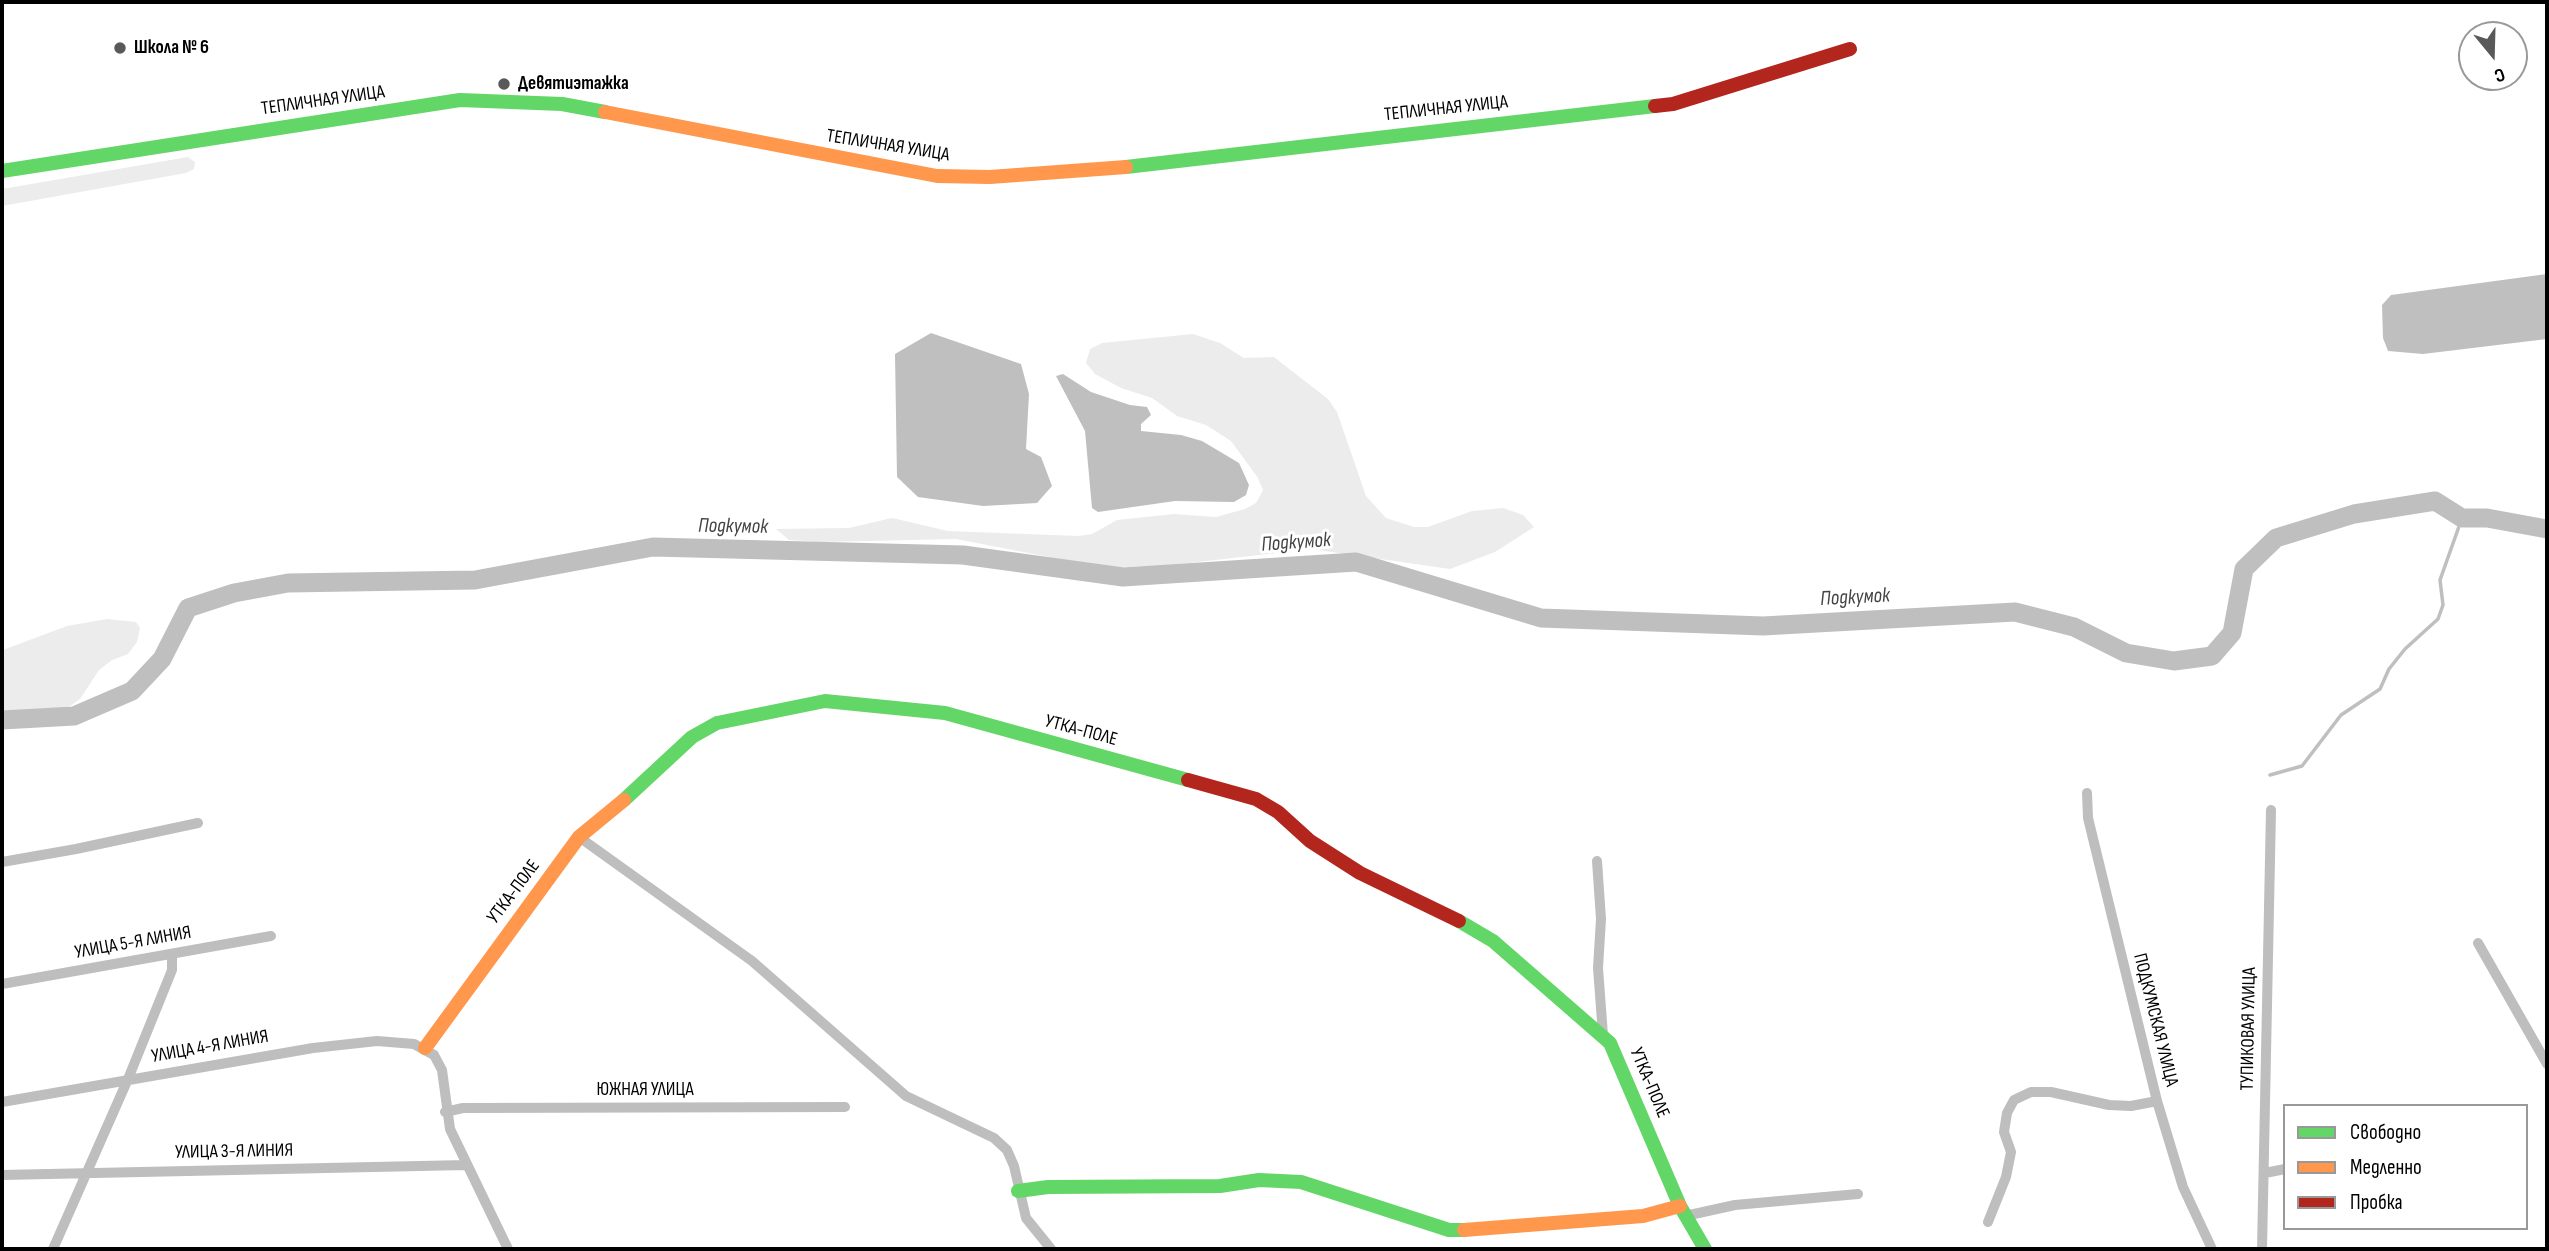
<!DOCTYPE html>
<meta charset="utf-8">
<style>
body{margin:0}
#map{position:relative;width:2549px;height:1251px;overflow:hidden;background:#fff;font-family:"Sofia Sans Condensed",sans-serif}
canvas{display:block}
.frame{position:absolute;inset:0;border:4px solid #000;pointer-events:none}
.legend{position:absolute;left:2283px;top:1104px;width:245px;height:126px;box-sizing:border-box;background:#fff;border:2px solid #999;margin:0;padding:9px 12px;list-style:none;font-size:21px;color:#000}
.legend li{display:flex;align-items:center;gap:14px;height:35px}
.legend b{width:35px;border:2px solid #999}
.north{position:absolute;left:2458px;top:21px;width:70px;height:70px;box-sizing:border-box;background:#fff;border:2px solid #999;border-radius:50%;rotate:161deg;font-size:19px;font-weight:700;line-height:28px;text-align:center;color:#000}
.north::after{content:'';display:block;margin:auto;width:24px;height:32px;background:#595959;clip-path:polygon(50% 0,100% 100%,50% 72%,0 100%)}
</style>
<div id="map">
<canvas width="2549" height="1251"></canvas>
<div class="frame"></div>
<ul class="legend">
<li><b style="height:9px;background:#63d668"></b>Свободно</li>
<li><b style="height:9px;background:#ff974d"></b>Медленно</li>
<li><b style="height:9px;background:#b3261e"></b>Пробка</li>
</ul>
<div class="north">С</div>
</div>
<script>
const g = document.querySelector('canvas').getContext('2d');
g.lineJoin = 'round';
function fillPath(path, color) { g.fillStyle = color; g.fill(path, 'evenodd'); }
const poly = rows => new Path2D(rows.map(r => 'M' + r).join(''));
function trace(path, color, width, dash) { g.strokeStyle = color; g.lineWidth = width; g.lineCap = dash ? 'butt' : 'round'; g.setLineDash(dash || []); g.stroke(path); }
function drawText(font, color, halo, rows, align = 'center') {
  g.font = font + ' "Sofia Sans Condensed",sans-serif'; g.lineWidth = 6; g.setLineDash([]); g.textBaseline = 'middle'; g.strokeStyle = halo; g.fillStyle = color; for (const [text, x, y, turn = 0] of rows) {
    g.save(); g.translate(x, y); g.rotate((+turn || 0) * Math.PI / 180); g.textAlign = isNaN(turn) ? turn : align; if (halo) g.strokeText(text, 0, 0); g.fillText(text, 0, 0); g.restore();
  }
}
fillPath(poly([
 [188,157,195,162,194,169,186,173,2,206,2,189],
 [1193,334,1220,343,1244,358,1274,357,1328,399,1337,412,1366,496,1386,518,1414,527,1428,527,1472,511,1503,508,1523,515,1534,527,1495,552,1450,569,1311,549,1172,565,1106,568,956,539,819,542,789,540,776,529,849,528,892,518,948,531,1078,536,1092,534,1117,520,1174,514,1216,517,1245,509,1256,503,1263,490,1258,478,1231,441,1206,425,1177,416,1152,398,1121,388,1095,374,1086,363,1090,349,1102,343],
 [107,619,136,622,140,628,137,642,128,654,112,660,99,670,80,699,70,706,37,715,2,715,3,650,67,626]
]), '#ececec');
fillPath(poly([
 [2547,274,2547,339,2423,354,2388,351,2383,338,2382,305,2391,295],
 [931,333,1021,364,1029,394,1026,449,1041,457,1052,486,1037,503,983,506,918,497,897,477,895,354],
 [1063,374,1091,392,1130,405,1147,407,1151,415,1141,424,1141,431,1181,435,1202,441,1239,463,1249,485,1246,495,1234,502,1175,501,1098,512,1092,508,1085,431,1056,376]
]), '#bfbfbf');
trace(poly([
 [2270,775,2302,766,2341,715,2380,689,2389,669,2405,649,2438,619,2443,605,2440,580,2462,518]
]), '#bfbfbf', 3.5);
trace(poly([
 [2,720,74,716,132,691,162,659,188,608,234,593,288,583,475,580,653,547,963,555,1123,577,1356,562,1541,618,1763,626,2015,612,2074,627,2126,653,2174,661,2212,656,2232,633,2244,569,2276,538,2354,514,2435,501,2462,518,2487,518,2547,529]
]), '#bfbfbf', 19);
trace(poly([
 [2087,793,2088,818,2157,1101,2183,1187,2212,1249],
 [579,837,752,961,906,1096,994,1138,1007,1150,1014,1166,1026,1218,1051,1249],
 [1597,861,1601,919,1598,968,1603,1035],
 [2,862,76,849,198,823],
 [2478,943,2547,1064],
 [2,984,271,936],
 [2,1102,313,1048,377,1041,414,1044,434,1055,442,1070,450,1129,508,1249],
 [445,1112,463,1108,845,1107],
 [2265,1173,2285,1169],
 [2,1175,466,1165],
 [1685,1216,1735,1205,1858,1194],
 [1988,1222,2006,1177,2011,1152,2004,1132,2007,1113,2014,1100,2031,1092,2051,1092,2109,1105,2131,1106,2157,1101],
 [53,1249,128,1079,172,970,172,954],
 [2262,1249,2271,810]
]), '#bebebe', 10);
trace(poly([
 [1126,167,1655,106],
 [2,171,460,100,562,104,605,112],
 [624,800,692,737,717,723,825,701,945,713,1188,780],
 [1459,921,1493,941,1610,1043,1680,1206,1705,1249],
 [1018,1191,1048,1187,1220,1186,1259,1180,1301,1182,1449,1230,1464,1230]
]), '#63d668', 14);
trace(poly([
 [605,112,937,176,990,177,1126,167],
 [425,1048,579,837,624,800],
 [1464,1230,1643,1216,1680,1206]
]), '#ff974d', 14);
trace(poly([
 [1655,106,1673,104,1850,49],
 [1188,780,1256,799,1278,812,1310,841,1360,873,1459,921]
]), '#b3261e', 14);
for (const [x, y, r, color] of [
 [120,48,7,"#595959"],
 [504,84,7,"#595959"]
]) { const dot = new Path2D(); dot.arc(x, y, r, 0, 2 * Math.PI); g.fillStyle = color; g.fill(dot); trace(dot, '#fff', 2.5); }
drawText('bold 19px', '#000', '#fff', [
 ["Школа № 6",134,48],
 ["Девятиэтажка",518,84]
], 'left');
drawText('19px', '#000', '#fff', [
 ["ТЕПЛИЧНАЯ УЛИЦА",323,101,-8],
 ["ТЕПЛИЧНАЯ УЛИЦА",1446,109,-6],
 ["ТЕПЛИЧНАЯ УЛИЦА",888,146,9],
 ["УТКА-ПОЛЕ",1081,731,15],
 ["УТКА-ПОЛЕ",514,892,-53],
 ["УЛИЦА 5-Я ЛИНИЯ",133,943,-10],
 ["ПОДКУМСКАЯ УЛИЦА",2155,1020,76],
 ["ТУПИКОВАЯ УЛИЦА",2249,1029,-89],
 ["УЛИЦА 4-Я ЛИНИЯ",210,1047,-10],
 ["УТКА-ПОЛЕ",1649,1083,67],
 ["ЮЖНАЯ УЛИЦА",645,1090],
 ["УЛИЦА 3-Я ЛИНИЯ",234,1152,-1]
]);
drawText('italic 21px', '#444', '#fff', [
 ["Подкумок",733,527,1],
 ["Подкумок",1296,543,-4],
 ["Подкумок",1855,598,-3]
]);
</script>
